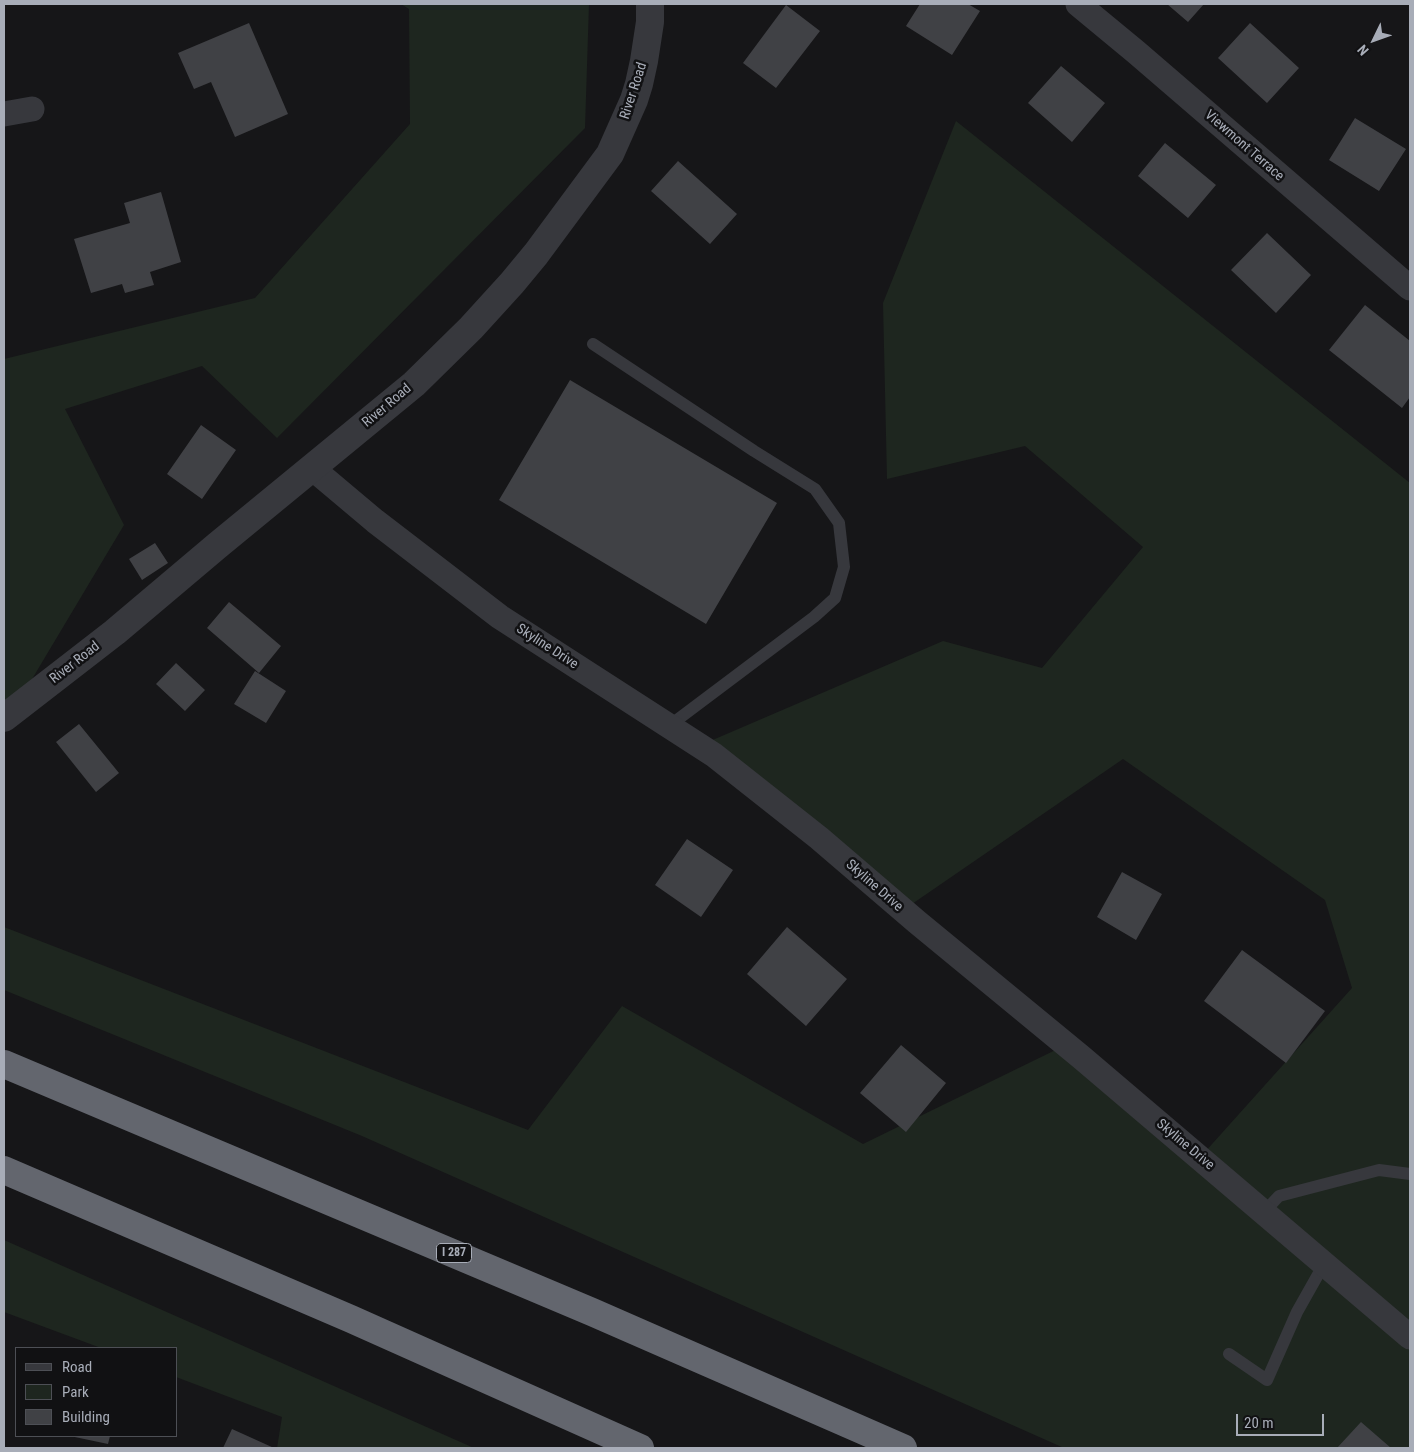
<!DOCTYPE html>
<style>
body{margin:0}
#map{position:relative;width:1414px;height:1452px;overflow:hidden;background:#161618;font-family:"Roboto Condensed",sans-serif}
canvas{display:block}
.frame{position:absolute;inset:0;border:5px solid #a8adb8;pointer-events:none}
.legend{position:absolute;left:15px;top:1347px;width:162px;height:90px;box-sizing:border-box;background:#111113;border:1px solid #4d4f55;margin:0;padding:6px 9px;list-style:none;font-size:15px;color:#a8adb8}
.legend li{display:flex;align-items:center;gap:10px;height:25px}
.legend b{width:25px;border:1px solid #4d4f55}
.north{position:absolute;left:1349px;top:15px;width:50px;height:50px;-webkit-text-stroke:4px #111113;paint-order:stroke;rotate:228deg;font-size:14px;font-weight:700;line-height:20px;text-align:center;color:#a8adb8}
.north::after{content:'';display:block;margin:auto;width:18px;height:22px;background:#a8adb8;clip-path:polygon(50% 0,100% 100%,50% 72%,0 100%)}
.scale{position:absolute;left:1236px;top:1414px;width:88px;height:22px;box-sizing:border-box;border:2px solid #a8adb8;border-top:0;padding-left:6px;font-size:15px;line-height:18px;white-space:nowrap;color:#a8adb8;-webkit-text-stroke:4px #111113;paint-order:stroke}
</style>
<div id="map">
<canvas width="1414" height="1452"></canvas>
<div class="frame"></div>
<ul class="legend">
<li><b style="height:6px;background:#37383d"></b>Road</li>
<li><b style="height:14px;background:#1e261f"></b>Park</li>
<li><b style="height:14px;background:#404145"></b>Building</li>
</ul>
<div class="north">N</div>
<div class="scale">20 m</div>
</div>
<script>
const g = document.querySelector('canvas').getContext('2d');
g.lineJoin = 'round';
function fillPath(path, color) { g.fillStyle = color; g.fill(path, 'evenodd'); }
const poly = rows => new Path2D(rows.map(r => 'M' + r).join(''));
function trace(path, color, width, dash) { g.strokeStyle = color; g.lineWidth = width; g.lineCap = dash ? 'butt' : 'round'; g.setLineDash(dash || []); g.stroke(path); }
function drawText(font, color, halo, rows, align = 'center') {
  g.font = font + ' "Roboto Condensed",sans-serif'; g.lineWidth = 5; g.setLineDash([]); g.textBaseline = 'middle'; g.strokeStyle = halo; g.fillStyle = color; for (const [text, x, y, turn = 0] of rows) {
    g.save(); g.translate(x, y); g.rotate((+turn || 0) * Math.PI / 180); g.textAlign = isNaN(turn) ? turn : align; if (halo) g.strokeText(text, 0, 0); g.fillText(text, 0, 0); g.restore();
  }
}
fillPath(poly([
 [401,4,589,4,585,128,277,438,202,366,65,409,124,525,4,726,4,359,255,298,410,124,409,9],
 [956,121,1410,483,1410,1448,1064,1448,362,1136,4,990,4,927,528,1130,622,1006,863,1144,1078,1039,1204,1153,1352,988,1325,900,1123,759,912,904,694,748,943,641,1042,668,1143,547,1025,446,887,479,883,303],
 [4,1240,474,1448,277,1448,282,1417,176,1377,176,1348,101,1348,4,1312]
]), '#1e261f');
fillPath(poly([
 [920,4,968,4,980,11,952,55,906,26],
 [1167,4,1204,4,1188,22],
 [786,5,820,31,776,88,743,63],
 [249,23,288,114,235,137,211,82,194,89,178,53],
 [1250,23,1299,68,1267,103,1218,58],
 [1061,66,1105,103,1072,142,1028,103],
 [1355,118,1406,149,1379,191,1329,160],
 [1165,143,1216,185,1188,218,1138,176],
 [678,161,737,214,710,244,651,191],
 [161,192,181,262,150,272,154,285,125,293,122,284,91,293,74,239,130,223,124,203],
 [1267,233,1311,275,1276,313,1231,270],
 [1365,305,1410,341,1410,397,1402,408,1329,350],
 [570,380,777,503,706,624,499,500],
 [201,425,236,450,202,499,167,474],
 [155,543,168,563,142,580,129,559],
 [229,602,281,646,259,673,207,628],
 [176,663,205,690,185,711,156,684],
 [255,671,286,691,266,723,234,704],
 [79,724,119,773,96,792,56,742],
 [687,839,733,870,701,917,655,885],
 [1122,872,1162,894,1136,940,1097,917],
 [787,927,847,979,806,1026,747,974],
 [1242,950,1325,1011,1286,1063,1204,1001],
 [901,1045,946,1083,906,1132,860,1093],
 [1361,1422,1391,1448,1337,1448],
 [232,1429,274,1448,223,1448],
 [70,1436,110,1436,108,1444]
]), '#404145');
trace(poly([
 [593,344,754,451,815,489,839,523,844,567,835,598,814,617,669,726],
 [1264,1212,1279,1196,1379,1170,1410,1174],
 [1229,1354,1267,1380,1297,1312,1324,1264]
]), '#37383d', 12);
trace(poly([
 [1078,4,1136,52,1410,288],
 [4,114,32,109],
 [312,468,375,521,500,617,714,755,819,838,917,922,1081,1057,1410,1337]
]), '#37383d', 25);
trace(poly([
 [4,718,115,632,218,545,414,384,471,328,512,283,536,254,610,154,634,100,639,84,644,61,650,22,650,4]
]), '#37383d', 28);
trace(poly([
 [4,1064,592,1312,903,1448],
 [4,1170,351,1319,640,1448]
]), '#63666e', 28);
for (const [x, y, w] of [
 [454,1253,35]
]) { const box = new Path2D(); box.roundRect(x - w / 2, y - 9.5, w, 19, 4); g.fillStyle = '#111113'; g.fill(box); trace(box, '#a8adb8', 1); }
drawText('bold 12px', '#a8adb8', null, [
 ["I 287",454,1253]
]);
drawText('14px', '#a8adb8', '#111113', [
 ["River Road",634,91,-72],
 ["Viewmont Terrace",1244,146,41],
 ["River Road",387,406,-40],
 ["Skyline Drive",547,647,33],
 ["River Road",75,663,-38],
 ["Skyline Drive",874,886,41],
 ["Skyline Drive",1185,1145,40]
]);
</script>
